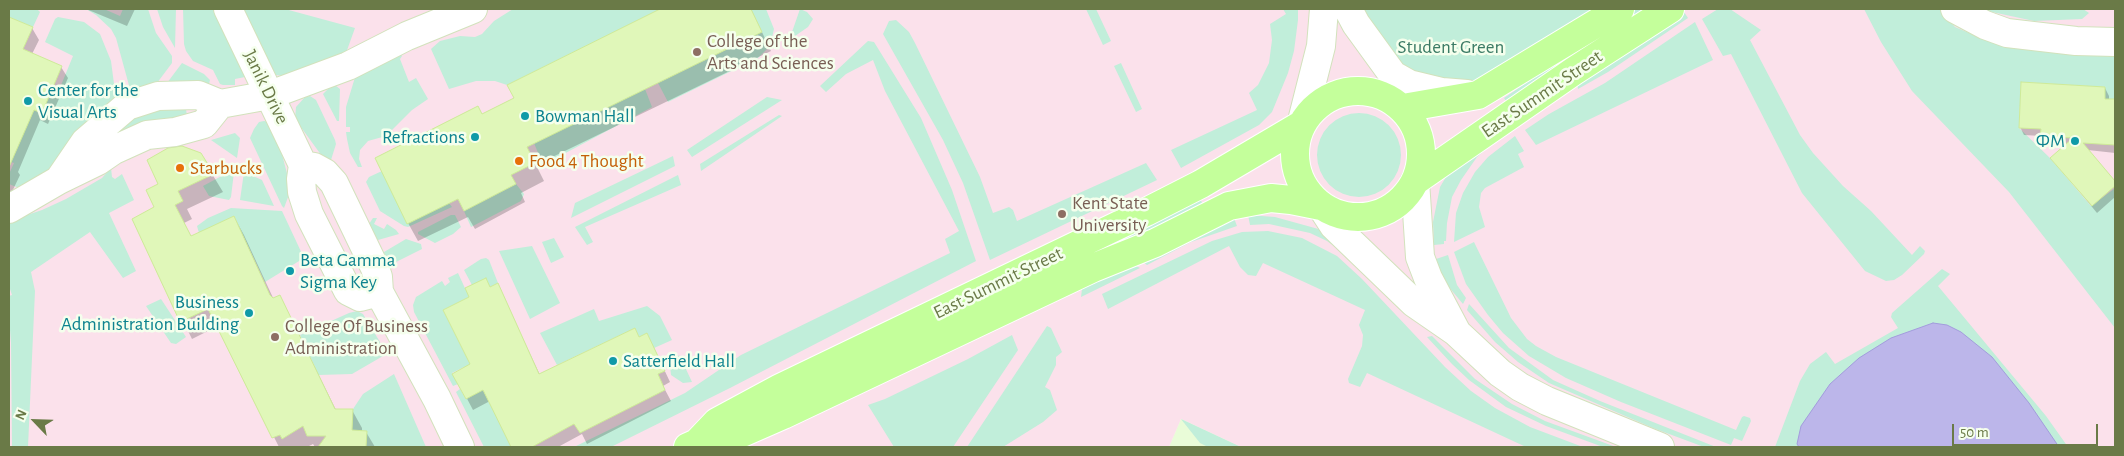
<!DOCTYPE html>
<meta charset="utf-8">
<style>
body{margin:0}
#map{position:relative;width:2124px;height:456px;overflow:hidden;background:#effee4;font-family:"Alegreya Sans",sans-serif}
canvas{display:block}
.frame{position:absolute;inset:0;border:10px solid #6a7a47;pointer-events:none}
.north{position:absolute;left:10px;top:396px;width:50px;height:50px;-webkit-text-stroke:4px #f5ffed;paint-order:stroke;rotate:294deg;font-size:14px;font-weight:700;line-height:20px;text-align:center;color:#6a7a47}
.north::after{content:'';display:block;margin:auto;width:18px;height:22px;background:#6a7a47;clip-path:polygon(50% 0,100% 100%,50% 72%,0 100%)}
.scale{position:absolute;left:1952px;top:424px;width:146px;height:22px;box-sizing:border-box;border:2px solid #6a7a47;border-top:0;padding-left:6px;font-size:15px;line-height:18px;white-space:nowrap;color:#6a7a47;-webkit-text-stroke:4px #f5ffed;paint-order:stroke}
</style>
<div id="map">
<canvas width="2124" height="456"></canvas>
<div class="frame"></div>
<div class="north">N</div>
<div class="scale">50 m</div>
</div>
<script>
const g = document.querySelector('canvas').getContext('2d');
g.lineJoin = 'round';
function fillPath(path, color) { g.fillStyle = color; g.fill(path, 'evenodd'); }
const poly = rows => new Path2D(rows.map(r => 'M' + r).join(''));
function trace(path, color, width, dash) { g.strokeStyle = color; g.lineWidth = width; g.lineCap = dash ? 'butt' : 'round'; g.setLineDash(dash || []); g.stroke(path); }
function drawText(font, color, halo, rows, align = 'center') {
  g.font = font + ' "Alegreya Sans",sans-serif'; g.lineWidth = 5; g.setLineDash([]); g.textBaseline = 'middle'; g.strokeStyle = halo; g.fillStyle = color; for (const [text, x, y, turn = 0] of rows) {
    g.save(); g.translate(x, y); g.rotate((+turn || 0) * Math.PI / 180); g.textAlign = isNaN(turn) ? turn : align; if (halo) g.strokeText(text, 0, 0); g.fillText(text, 0, 0); g.restore();
  }
}
fillPath(poly([
 [1181,419,1241,447,1169,447]
]), '#e9fcd8');
fillPath(poly([
 [9,9,2115,9,2115,447,1241,447,1181,419,1169,447,9,447]
]), '#fbe1eb');
fillPath(poly([
 [9,9,37,9,40,12,33,27,9,17],
 [86,9,104,9,120,16,123,9,148,9,156,33,172,56,172,63,154,87,134,91,130,89,116,38,111,29,96,15],
 [157,9,176,9,175,48,163,27],
 [183,9,218,9,246,74,245,77,235,79,235,85,223,85,220,84,213,70,193,61,186,51,184,44],
 [242,9,285,9,355,28,346,53,289,77,276,75,271,69],
 [513,9,660,9,507,85,495,81,476,81,449,89,431,49,440,41,460,36,475,37,482,34,494,21],
 [751,9,766,9,774,29,771,42,767,49,758,58,668,102,658,83,762,32],
 [800,9,807,12,813,19,808,27,795,36,792,32],
 [1086,9,1096,9,1111,41,1103,45],
 [1283,9,1298,9,1298,20,1294,51,1288,73,1272,112,1259,125,1181,168,1171,150,1257,110,1249,93,1258,85,1269,63,1272,40,1270,24,1286,14],
 [1357,9,1602,9,1486,78,1464,85,1407,77],
 [1636,9,1655,9,1509,105,1504,98],
 [1718,9,1730,9,1761,30,1750,40,1800,135,1813,153,1843,186,1871,211,1912,255,1920,246,1925,251,1924,254,1902,275,1894,280,1886,281,1865,271,1802,193,1731,54,1723,56,1702,19],
 [1864,9,1939,9,1955,27,1988,41,2115,52,2115,99,2105,99,2105,87,2021,82,2019,128,2050,158,2091,206,2114,189,2115,191,2115,328,2009,192,1912,91,1881,42],
 [1978,9,2083,9,2089,13,2082,19,2034,21],
 [1684,12,1688,18,1608,72,1578,89,1577,82],
 [58,17,84,22,100,34,111,61,116,99,51,169,24,190,9,184,9,174,14,163,11,162,34,110,42,113,51,92,57,95,73,56,45,42,55,19],
 [896,20,909,32,915,43,980,177,993,213,1009,207,1013,210,1017,221,1146,163,1157,180,990,260,963,183,943,140,883,34,889,21],
 [1695,22,1713,60,1536,145,1525,130,1549,114,1605,83],
 [868,41,874,42,921,118,952,190,976,261,730,388,611,447,574,447,685,393,741,355,950,253,945,239,959,231,885,91,873,60,846,74,826,92,820,86],
 [399,51,402,56,400,59,409,82,416,78,428,99,412,110,386,136,368,141,360,150,359,159,362,167,358,167,350,153,347,139,346,132,350,132,350,127,346,127,346,107,356,74],
 [182,63,204,74,210,80,209,84,167,83],
 [1121,63,1142,109,1136,112,1114,66],
 [331,86,336,86,340,89,339,121,337,121,323,94],
 [645,89,652,107,543,165,534,143],
 [310,96,316,100,335,140,336,144,331,160,327,163,295,119,296,107,305,97],
 [767,97,782,100,692,157,687,150],
 [145,107,186,109,187,116,98,140],
 '1317 155a42 42 0 1 1 84 0a42 42 0 1 1-84 0Z',
 [779,115,782,116,701,171,700,164],
 [264,121,269,122,276,131,291,189,284,208,282,206,250,138,254,129,259,122],
 [235,133,240,138,237,158,211,140],
 [1515,136,1524,151,1518,154,1524,167,1485,188,1481,193,1479,207,1485,227,1454,242,1456,213,1463,193,1475,172,1488,157],
 [1493,143,1477,157,1461,180,1452,197,1447,223,1446,241,1444,241,1444,244,1434,245,1433,222,1440,187,1449,172],
 [673,156,675,166,571,218,575,203],
 [111,168,112,177,115,179,122,174,134,200,109,213,136,271,123,278,90,232,31,272,35,291,28,447,12,447,11,343,9,317,9,296,12,295,9,286,9,221,42,210,66,199,102,178],
 [382,171,449,203,452,207,408,227,404,226,380,211,366,182,369,177],
 [229,172,234,172,231,197,229,200,209,196,203,186],
 [244,172,262,180,274,206,240,200],
 [678,175,681,185,585,227,593,242,587,245,575,227],
 [516,184,524,194,521,201,471,227,464,211],
 [1199,195,1202,203,1168,223,1012,297,1051,267],
 [231,208,282,211,304,258,265,282,234,216,199,233,197,226,208,218],
 [451,215,455,215,461,227,453,234,435,243,418,234,418,232],
 [1248,215,1275,217,1322,230,1356,262,1327,241,1310,233,1269,224,1250,225],
 [373,218,377,218,374,224,384,229,387,224,396,230,399,234,378,240,370,229,369,224],
 [1234,218,1237,226,1191,242,1147,265,1143,262],
 [1268,231,1302,238,1337,256,1362,279,1445,367,1471,391,1495,408,1530,427,1583,447,1526,447,1367,373,1360,387,1349,383,1348,379,1362,346,1363,335,1359,325,1365,310,1263,263,1256,276,1248,275,1240,267,1229,246,1108,309,1102,294,1212,241,1242,232],
 [554,238,564,257,551,263,542,242],
 [406,239,421,244,422,249,390,265,385,260,384,252],
 [1474,242,1511,318,1527,339,1536,346,1556,357,1736,430,1742,417,1744,416,1750,418,1751,421,1742,441,1734,438,1731,445,1621,402,1566,378,1529,356,1503,333,1488,315,1466,284,1454,252],
 [532,246,560,303,530,319,499,251],
 [1448,255,1457,285,1466,298,1463,304,1448,286,1437,264,1436,259],
 [486,258,489,260,498,283,490,287,472,285,464,270,481,259],
 [1136,266,1140,268,1081,297,1082,289,1113,272],
 [1942,269,1950,274,1938,286,2046,416,2068,447,1775,447,1800,381,1810,364,1826,352,1835,364,1898,328,1891,317,1892,313],
 [458,273,469,297,443,310,473,370,468,373,464,367,452,373,458,384,453,386,414,312,413,305,416,297,442,281,445,286,450,282,448,278],
 [161,299,186,337,176,344,171,343,146,306],
 [1469,304,1509,348,1553,380,1600,401,1716,447,1704,447,1653,428,1549,383,1518,362,1495,342,1467,310],
 [647,306,660,316,672,340,654,348,647,333,639,337,635,328,557,365,540,333,594,309,599,321],
 [357,311,363,314,380,342,383,356,352,374,319,375,314,378,310,370,315,367,300,335,349,313],
 [1047,326,1051,328,1062,352,1056,357,1056,365,1045,387,1050,390,1057,410,1043,422,1003,447,967,447],
 [1012,335,1018,350,953,447,894,447,868,405,885,399,968,359],
 [1432,336,1475,379,1512,404,1545,421,1616,447,1603,447,1546,426,1506,407,1469,380,1452,364,1427,337],
 [679,355,685,367,692,382,683,383,671,375,670,366],
 [394,374,426,447,366,447,367,431,352,430,353,409,363,394],
 [481,386,511,447,484,447,456,392,460,389,466,399,477,393],
 [1181,419,1241,447,1208,447,1200,443]
]), '#c1eeda');
const water = poly([
 [1933,323,1947,325,1961,332,1992,357,2029,403,2059,447,1799,447,1797,444,1801,426,1830,384,1859,358,1891,338,1933,323]
]);
fillPath(water, '#bcb6ea');
trace(water, '#a39cdd', 1);
fillPath(poly([
 [86,9,135,9,127,26],
 [663,9,751,9,771,51,536,165,544,181,521,193,525,202,475,229,468,217,418,241,408,223,482,115,515,99,509,85],
 [9,18,32,28,39,40,32,54,61,67,68,78,48,124,40,120,18,172,20,175,11,194,9,207],
 [2105,88,2109,96,2109,100,2115,100,2115,153,2088,150,2115,183,2115,197,2097,213,2052,158,2067,145,2046,144,2042,136,2024,135,2020,127],
 [200,154,223,192,187,209,192,219,184,223,192,238,234,217,244,235,274,300,289,315,336,410,352,410,362,428,362,432,366,432,375,447,315,447,313,444,307,447,279,447,218,326,192,339,133,220,156,208,160,185],
 [497,284,540,375,639,338,653,346,670,382,663,386,671,401,587,444,582,434,558,447,513,447,490,401,473,410,454,374,471,365,490,288]
]), '#0003');
const building = poly([
 [660,9,751,9,762,32,527,147,535,163,511,175,516,184,464,211,458,199,407,224,375,158,478,106,482,114,514,98,507,85,660,9],
 [9,17,33,27,23,49,62,66,42,113,34,110,9,167,9,17],
 [2021,82,2105,87,2105,99,2115,99,2115,145,2083,143,2115,181,2115,186,2092,206,2050,158,2073,138,2040,136,2041,129,2019,128,2021,82],
 [182,146,201,153,214,174,178,191,183,201,175,205,191,236,234,216,270,295,273,298,280,295,335,409,353,409,352,430,367,431,366,447,318,447,326,436,307,436,303,426,282,439,280,435,272,438,208,309,180,322,132,219,154,207,146,190,158,184,147,160,168,148,182,146],
 [486,278,490,287,498,283,539,374,635,328,639,337,647,333,665,371,658,374,665,390,580,433,574,424,532,447,511,447,483,390,466,399,452,374,470,364,443,310,469,297,465,288,486,278]
]);
fillPath(building, '#e0f7b9');
trace(building, '#ceeb98', 1);
const minor = poly([
 [228,9,303,165,301,179,302,192,309,214,348,291,360,297,379,292],
 [1348,9,1356,24,1393,75,1403,108],
 [1955,9,1985,25,2007,33,2076,41,2115,42],
 [1393,75,1409,84,1442,92,1467,94],
 [1301,125,1321,46,1324,9],
 [303,165,314,167,325,173,334,183,375,268,378,277,379,292,437,399,460,447],
 [59,180,85,142,127,106,158,96,198,95,220,104,270,95,348,66,407,36,473,9],
 [1415,181,1420,257,1428,278,1456,331],
 [1321,206,1334,226,1414,303,1456,332,1500,373,1520,387,1547,401,1660,447],
 [9,209,59,180,98,161,114,150,147,135,175,132,204,124,220,104]
]);
const major = poly([
 '1295 154a63 63 0 1 1 126 0a63 63 0 1 1-126 0Z',
 [1403,108,1478,95,1620,9],
 [1415,181,1574,71,1670,9],
 [697,443,717,422,780,388,1146,212,1201,184,1301,125],
 [688,447,697,443,726,440,783,415,1093,268,1155,243,1229,206,1271,198,1291,200,1321,206]
]);
trace(minor, '#d2e2bc', 30);
trace(major, '#fff', 30);
trace(minor, '#fff', 28);
trace(major, '#c4ff9b', 28);
for (const [x, y, r, color] of [
 [697,52,5,"#8d6e63"],
 [28,101,5,"#0f9aa8"],
 [525,116,5,"#0f9aa8"],
 [475,137,5,"#0f9aa8"],
 [2075,141,5,"#0f9aa8"],
 [519,161,5,"#e8710a"],
 [180,168,5,"#e8710a"],
 [1062,214,5,"#8d6e63"],
 [290,271,5,"#0f9aa8"],
 [249,313,5,"#0f9aa8"],
 [275,337,5,"#8d6e63"],
 [613,361,5,"#0f9aa8"]
]) { const dot = new Path2D(); dot.arc(x, y, r, 0, 2 * Math.PI); g.fillStyle = color; g.fill(dot); trace(dot, '#f5ffed', 2); }
drawText('19px', '#785e54', '#f5ffed', [
 ["College of the",707,41],
 ["Arts and Sciences",707,63],
 ["Kent State",1072,203],
 ["University",1072,225],
 ["College Of Business",285,326],
 ["Administration",285,348]
], 'left');
drawText('19px', '#3b7b65', '#f5ffed', [
 ["Student Green",1451,47]
]);
drawText('19px', '#6a7a47', '#f5ffed', [
 ["Janik Drive",266,87,64],
 ["East Summit Street",1542,94,-34],
 ["East Summit Street",998,283,-26]
]);
drawText('19px', '#0d838f', '#f5ffed', [
 ["Center for the",38,90],
 ["Visual Arts",38,112],
 ["Bowman Hall",535,116],
 ["Refractions",465,137,"right"],
 ["ΦΜ",2065,141,"right"],
 ["Beta Gamma",300,260],
 ["Sigma Key",300,282],
 ["Business",239,302,"right"],
 ["Administration Building",239,324,"right"],
 ["Satterfield Hall",623,361]
], 'left');
drawText('19px', '#c56008', '#f5ffed', [
 ["Food 4 Thought",529,161],
 ["Starbucks",190,168]
], 'left');
</script>
